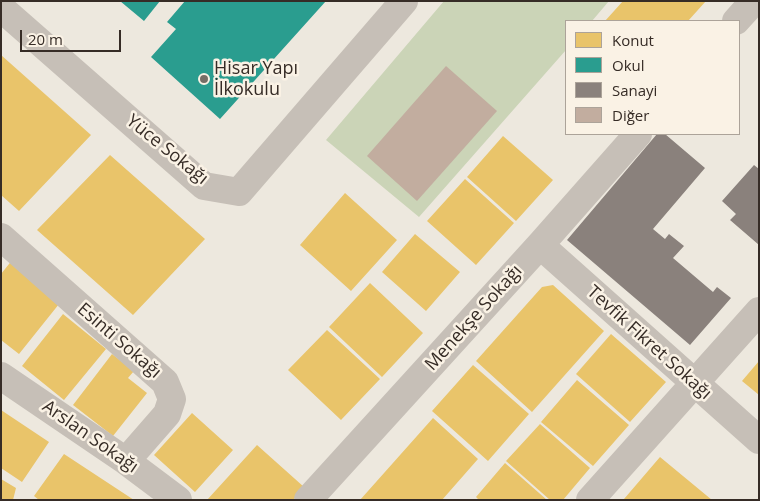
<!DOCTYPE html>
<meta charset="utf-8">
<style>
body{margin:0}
#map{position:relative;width:760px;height:501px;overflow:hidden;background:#ede8de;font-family:"Open Sans",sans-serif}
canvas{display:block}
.frame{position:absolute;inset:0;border:2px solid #362c26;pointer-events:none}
.legend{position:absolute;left:565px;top:20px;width:175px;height:115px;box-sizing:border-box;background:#faf2e5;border:1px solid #aca399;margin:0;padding:6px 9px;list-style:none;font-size:15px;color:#362c26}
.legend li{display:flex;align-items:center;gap:10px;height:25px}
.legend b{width:25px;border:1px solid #aca399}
.scale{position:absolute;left:20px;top:30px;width:101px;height:22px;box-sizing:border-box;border:2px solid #362c26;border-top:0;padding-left:6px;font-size:15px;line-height:18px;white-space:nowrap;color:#362c26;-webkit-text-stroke:4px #faf2e5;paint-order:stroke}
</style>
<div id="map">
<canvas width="760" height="501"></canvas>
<div class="frame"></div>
<ul class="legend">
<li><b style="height:14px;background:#e9c46a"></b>Konut</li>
<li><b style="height:14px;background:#2a9d8f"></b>Okul</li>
<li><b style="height:14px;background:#8a817c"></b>Sanayi</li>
<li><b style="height:14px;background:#c2ad9f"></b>Diğer</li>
</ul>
<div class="scale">20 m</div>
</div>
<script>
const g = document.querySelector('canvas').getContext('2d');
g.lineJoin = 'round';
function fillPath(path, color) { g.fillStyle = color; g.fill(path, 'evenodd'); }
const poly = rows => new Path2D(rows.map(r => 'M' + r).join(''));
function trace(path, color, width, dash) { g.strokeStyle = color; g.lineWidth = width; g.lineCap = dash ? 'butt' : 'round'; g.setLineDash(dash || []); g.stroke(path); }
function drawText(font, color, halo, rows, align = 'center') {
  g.font = font + ' "Open Sans",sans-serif'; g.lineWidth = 5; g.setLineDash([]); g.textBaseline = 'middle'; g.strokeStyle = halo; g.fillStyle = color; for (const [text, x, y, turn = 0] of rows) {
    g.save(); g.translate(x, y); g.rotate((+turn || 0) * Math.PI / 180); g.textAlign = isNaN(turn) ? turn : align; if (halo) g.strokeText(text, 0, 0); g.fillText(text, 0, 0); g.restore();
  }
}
fillPath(poly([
 [444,1,609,1,592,21,566,21,566,50,419,217,326,140]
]), '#cbd4b7');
fillPath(poly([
 [623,1,706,1,688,21,605,21],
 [1,55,91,135,19,211,1,195],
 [503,136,553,180,516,221,467,177],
 [110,155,205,239,133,315,37,230],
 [465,179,514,223,476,265,427,221],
 [345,193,397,240,351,291,300,245],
 [415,234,460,272,426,311,382,272],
 [13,259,63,299,19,354,1,340,1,274],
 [370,283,423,333,382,377,329,327],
 [553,285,604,331,532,412,476,361,542,287],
 [63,314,106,349,64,400,22,366],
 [327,330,380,379,341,420,288,370],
 [611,334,666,382,630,422,576,374],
 [112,354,134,371,128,378,147,393,113,436,73,405],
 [759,361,759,395,742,381],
 [473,365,529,414,488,461,432,411],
 [577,380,629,425,593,466,541,422],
 [1,410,49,442,22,482,1,468],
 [192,413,233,450,195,492,154,455],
 [433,418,478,459,442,500,360,500],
 [540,424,590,468,563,500,550,500,506,461],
 [257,445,304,487,293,500,207,500],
 [64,454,134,500,39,500,34,496],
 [660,457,712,500,625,500,624,499],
 [505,463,547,500,479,500,476,497],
 [1,479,16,488,13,500,1,500]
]), '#e9c46a');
fillPath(poly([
 [120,1,160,1,144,21],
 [185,1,326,1,220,119,151,57,176,29,167,22]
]), '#2a9d8f');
fillPath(poly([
 [657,134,665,134,705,168,653,229,665,239,669,234,684,246,673,258,713,292,717,287,731,298,690,345,567,240],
 [754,165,759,169,759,245,730,220,736,214,722,201]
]), '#8a817c');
fillPath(poly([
 [446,66,497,111,417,201,367,156]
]), '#c2ad9f');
trace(poly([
 [1,8,204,186,239,192,404,1],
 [736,21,754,1],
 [1,237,165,382,172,399,167,414,126,461],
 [540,245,759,440],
 [1,376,126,461,178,500],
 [308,500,540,245,638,134],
 [590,500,759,311]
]), '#c6bfb7', 28);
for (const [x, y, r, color] of [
 [204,79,5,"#766e66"]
]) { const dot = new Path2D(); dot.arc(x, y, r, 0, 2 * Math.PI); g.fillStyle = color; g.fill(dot); trace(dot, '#faf2e5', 2); }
drawText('18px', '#362c26', '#faf2e5', [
 ["Hisar Yapı",214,69],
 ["İlkokulu",214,90]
], 'left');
drawText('18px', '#362c26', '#faf2e5', [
 ["Yüce Sokağı",167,150,39],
 ["Menekşe Sokağı",474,318,-48],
 ["Esinti Sokağı",119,341,41],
 ["Tevfik Fikret Sokağı",649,343,42],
 ["Arslan Sokağı",90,437,35]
]);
</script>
